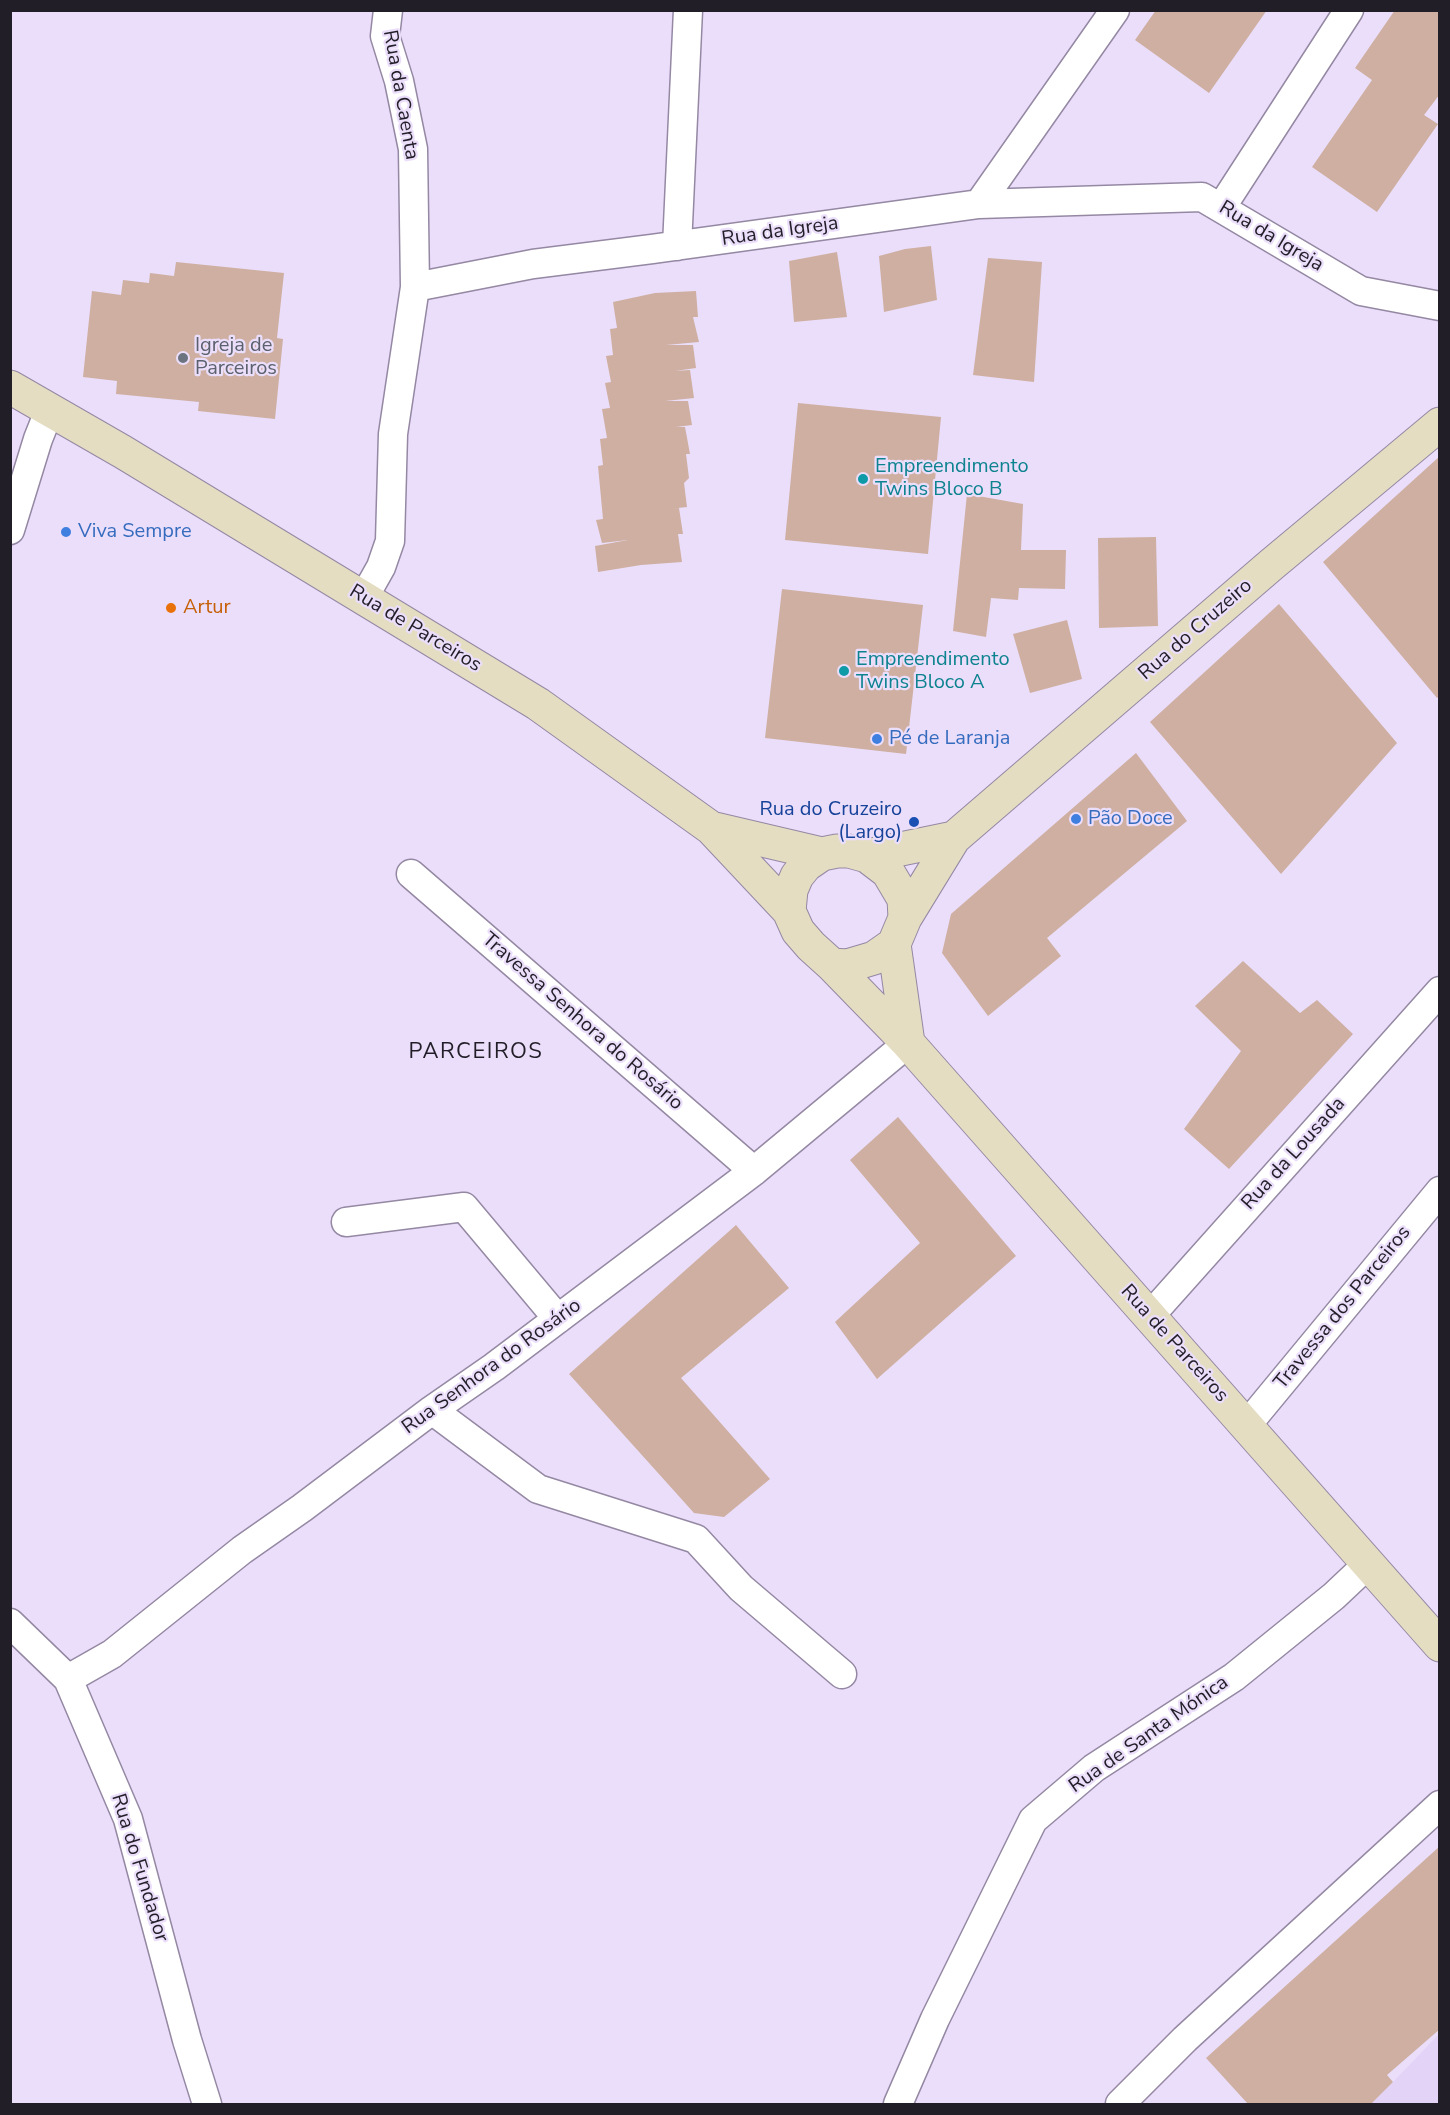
<!DOCTYPE html>
<meta charset="utf-8">
<style>
body{margin:0}
#map{position:relative;width:1450px;height:2115px;overflow:hidden;background:#ebdefb;font-family:"Nunito Sans",sans-serif}
canvas{display:block}
.frame{position:absolute;inset:0;border:12px solid #221e28;pointer-events:none}
</style>
<div id="map">
<canvas width="1450" height="2115"></canvas>
<div class="frame"></div>
</div>
<script>
const g = document.querySelector('canvas').getContext('2d');
g.lineJoin = 'round';
function fillPath(path, color) { g.fillStyle = color; g.fill(path, 'evenodd'); }
const poly = rows => new Path2D(rows.map(r => 'M' + r).join(''));
function trace(path, color, width, dash) { g.strokeStyle = color; g.lineWidth = width; g.lineCap = dash ? 'butt' : 'round'; g.setLineDash(dash || []); g.stroke(path); }
function drawText(font, color, halo, rows, align = 'center') {
  g.font = font + ' "Nunito Sans",sans-serif'; g.lineWidth = 4.5; g.setLineDash([]); g.textBaseline = 'middle'; g.strokeStyle = halo; g.fillStyle = color; for (const [text, x, y, turn = 0] of rows) {
    g.save(); g.translate(x, y); g.rotate((+turn || 0) * Math.PI / 180); g.textAlign = isNaN(turn) ? turn : align; if (halo) g.strokeText(text, 0, 0); g.fillText(text, 0, 0); g.restore();
  }
}
fillPath(poly([
 [1439,2034,1439,2104,1371,2104,1393,2082]
]), '#e3d3f7');
fillPath(poly([
 [1156,10,1267,10,1209,93,1135,40],
 [1395,10,1440,10,1440,94,1424,115,1438,124,1377,212,1312,167,1372,80,1355,68],
 [931,246,937,300,884,312,879,256,905,249],
 [837,252,847,317,794,322,789,261],
 [988,258,1042,262,1034,382,973,375],
 [176,262,284,273,277,338,283,339,275,419,198,411,199,402,116,394,117,381,83,377,92,291,121,295,123,280,149,283,150,273,174,276],
 [696,291,698,317,693,317,699,342,666,345,693,345,696,368,675,371,690,370,694,398,665,401,688,401,692,425,676,427,685,427,690,454,686,454,689,478,684,483,687,507,669,509,679,508,683,534,678,534,682,562,641,565,598,572,595,546,628,540,602,543,596,520,603,519,598,466,603,465,600,439,607,438,602,409,610,408,605,383,611,382,606,356,613,355,610,329,617,328,613,302,655,293],
 [798,403,941,417,928,554,785,540],
 [1440,456,1440,695,1437,698,1323,562],
 [967,494,1023,504,1021,550,1066,550,1065,589,1019,588,1018,600,991,598,986,637,953,631],
 [1156,537,1158,626,1099,628,1098,538],
 [782,589,923,605,906,754,765,738],
 [1279,604,1397,743,1281,874,1150,722],
 [1067,620,1082,679,1030,693,1013,634],
 [1136,753,1187,821,1047,938,1061,956,988,1016,942,953,951,914],
 [1243,961,1300,1013,1317,1000,1353,1034,1229,1169,1184,1129,1241,1051,1195,1006],
 [898,1117,1016,1256,877,1379,835,1322,920,1243,850,1160],
 [736,1225,789,1288,681,1378,770,1479,724,1517,694,1513,569,1374],
 [1440,1846,1440,2029,1387,2075,1393,2082,1371,2104,1248,2104,1206,2058]
]), '#ceafa1');
const street = poly([
 [388,10,385,36,399,81,413,149,415,287],
 [979,204,1115,10],
 [1221,208,1349,10],
 [677,246,688,10],
 [10,530,38,439,50,409],
 [363,599,381,567,390,541,393,434,415,287,533,264,652,249,979,204,1202,197,1361,291,1440,306],
 [411,874,754,1171],
 [346,1222,464,1207,558,1319],
 [1149,1317,1440,991],
 [432,1410,538,1489,696,1539,741,1588,842,1674],
 [1246,1426,1440,1191],
 [10,1623,68,1679,128,1819,187,2040,207,2104],
 [68,1679,112,1654,242,1550,302,1508,432,1410,494,1367,754,1171,908,1043],
 [898,2104,935,2019,1033,1820,1094,1768,1234,1677,1334,1596,1369,1563],
 [1120,2104,1185,2039,1440,1805]
]);
const secondary = poly([
 [10,387,123,452,538,704,711,828,789,911],
 [711,828,822,854],
 [867,856,954,838],
 [905,918,954,838,1271,565,1440,424],
 [894,944,908,1043],
 [832,965,847,966,874,958,894,944,905,918,904,899,888,872,867,856,849,851,837,851,822,854,806,865,797,876,791,890,789,911,798,931,811,946,832,965,908,1043,1440,1645]
]);
trace(street, '#9488a3', 31);
trace(secondary, '#9488a3', 35);
trace(street, '#fff', 28);
trace(secondary, '#e4ddc2', 33);
for (const [x, y, r, color] of [
 [183,358,6,"#6b7280"],
 [863,479,6,"#0f9aa8"],
 [66,532,6,"#3f7fe0"],
 [171,608,6,"#e8710a"],
 [844,671,6,"#0f9aa8"],
 [877,739,6,"#3f7fe0"],
 [1076,819,6,"#3f7fe0"],
 [914,822,6,"#1a4fb4"]
]) { const dot = new Path2D(); dot.arc(x, y, r, 0, 2 * Math.PI); g.fillStyle = color; g.fill(dot); trace(dot, '#ebdefb', 2); }
drawText('20px', '#221e28', '#ebdefb', [
 ["Rua da Caenta",400,95,80],
 ["Rua da Igreja",780,232,-8],
 ["Rua da Igreja",1271,237,31],
 ["Rua de Parceiros",415,629,31],
 ["Rua do Cruzeiro",1196,630,-41],
 ["Travessa Senhora do Rosário",582,1022,41],
 ["Rua da Lousada",1294,1154,-48],
 ["Travessa dos Parceiros",1343,1308,-51],
 ["Rua de Parceiros",1174,1344,48],
 ["Rua Senhora do Rosário",492,1367,-36],
 ["Rua de Santa Mónica",1149,1735,-35],
 ["Rua do Fundador",139,1868,73]
]);
drawText('20px', '#5b616d', '#ebdefb', [
 ["Igreja de",195,346],
 ["Parceiros",195,369]
], 'left');
drawText('20px', '#0d838f', '#ebdefb', [
 ["Empreendimento",875,467],
 ["Twins Bloco B",875,490],
 ["Empreendimento",856,660],
 ["Twins Bloco A",856,683]
], 'left');
drawText('20px', '#366cbe', '#ebdefb', [
 ["Viva Sempre",78,532],
 ["Pé de Laranja",889,739],
 ["Pão Doce",1088,819]
], 'left');
drawText('20px', '#c56008', '#ebdefb', [
 ["Artur",183,608]
], 'left');
drawText('20px', '#164399', '#ebdefb', [
 ["Rua do Cruzeiro",902,810],
 ["(Largo)",902,833]
], 'right');
g.letterSpacing = '1.5px';
drawText('22px', '#221e28', '#ebdefb', [
 ["PARCEIROS",476,1053]
]);
g.letterSpacing = '0px';
</script>
